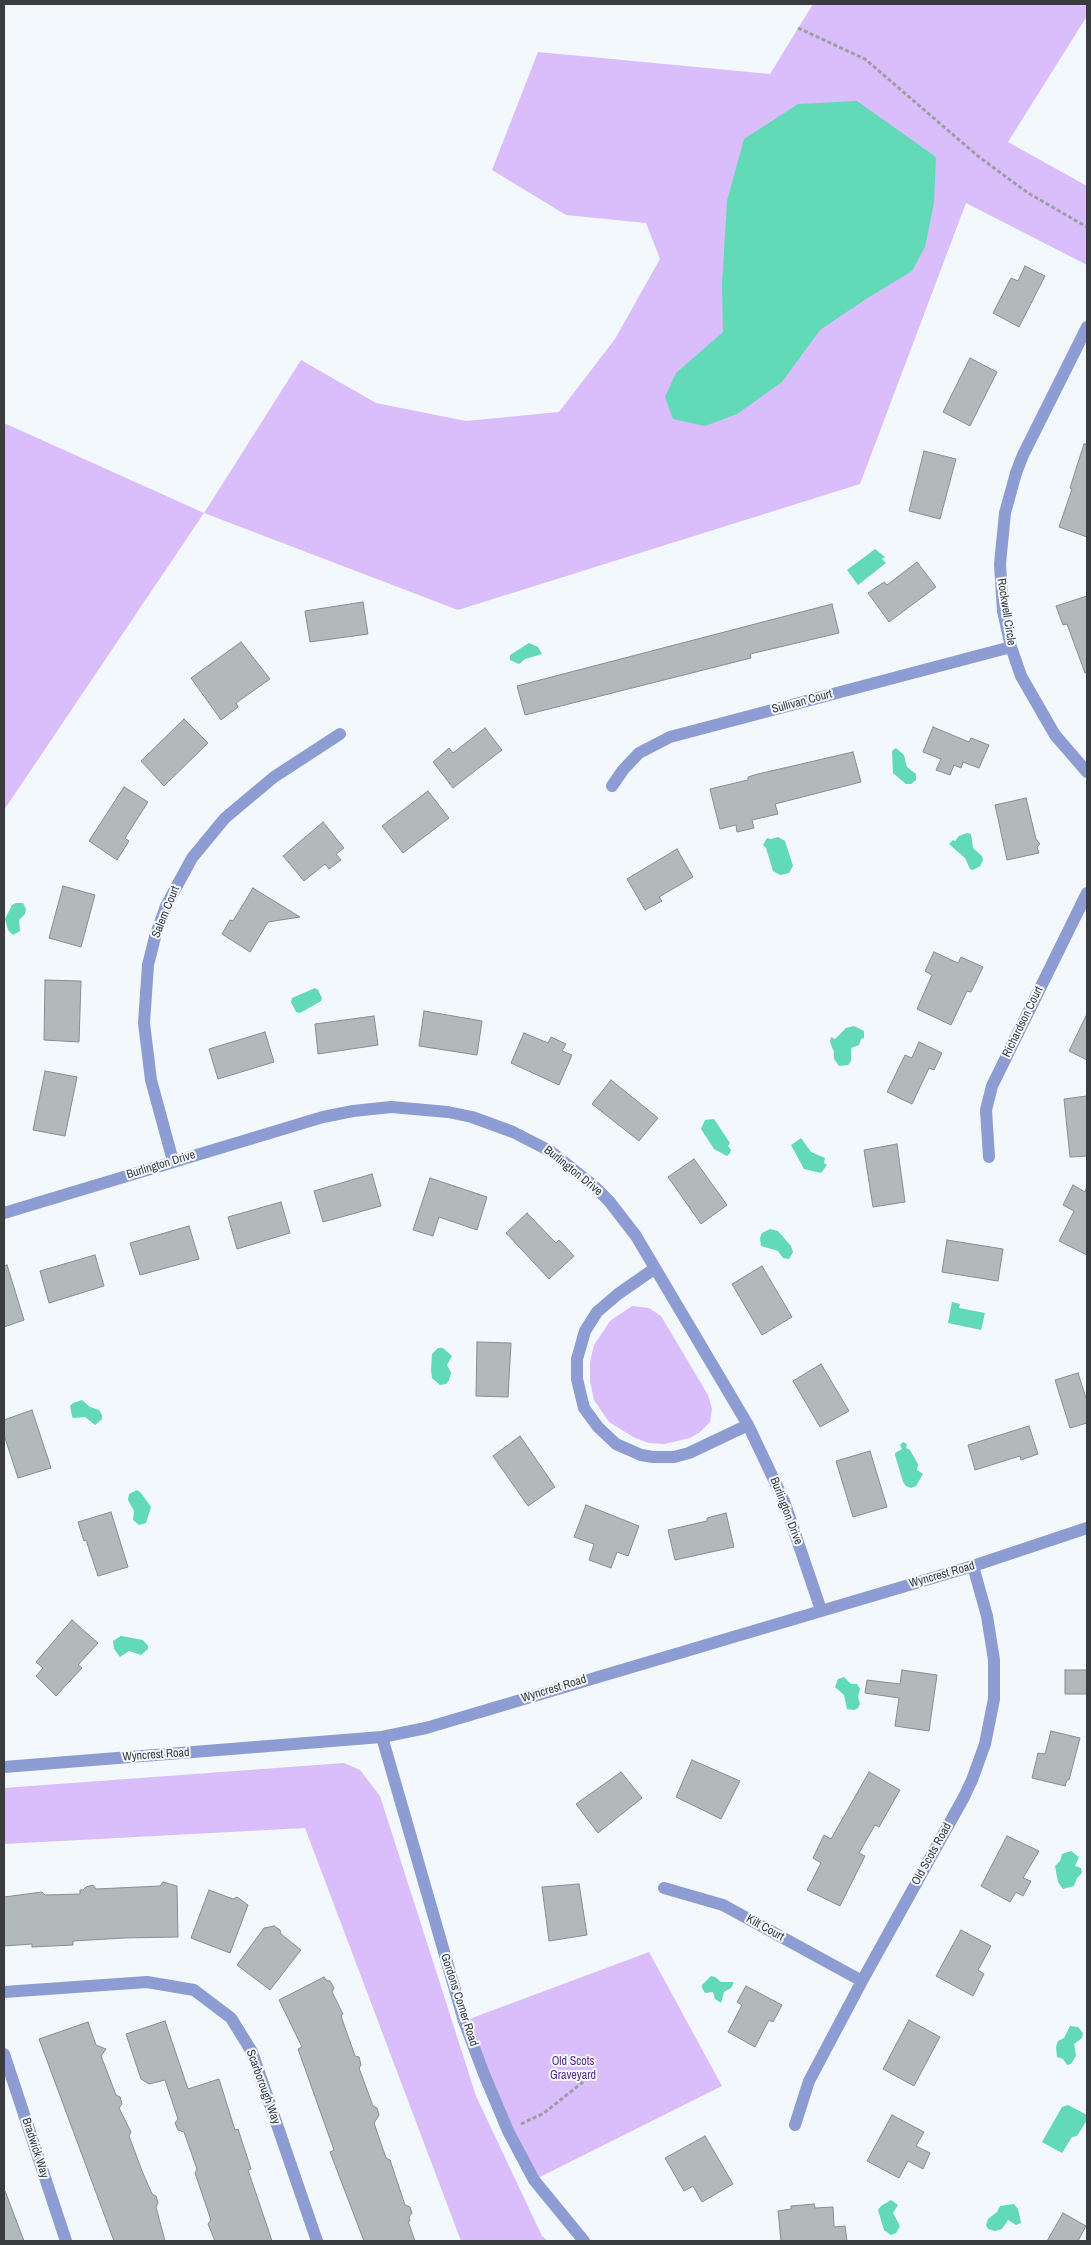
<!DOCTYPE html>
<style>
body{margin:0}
#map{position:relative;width:1091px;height:2245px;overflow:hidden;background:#f2f8fc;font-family:"Archivo Narrow",sans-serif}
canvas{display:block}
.frame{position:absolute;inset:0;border:5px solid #3a3c3e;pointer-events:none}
</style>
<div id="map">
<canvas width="1091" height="2245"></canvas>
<div class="frame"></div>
</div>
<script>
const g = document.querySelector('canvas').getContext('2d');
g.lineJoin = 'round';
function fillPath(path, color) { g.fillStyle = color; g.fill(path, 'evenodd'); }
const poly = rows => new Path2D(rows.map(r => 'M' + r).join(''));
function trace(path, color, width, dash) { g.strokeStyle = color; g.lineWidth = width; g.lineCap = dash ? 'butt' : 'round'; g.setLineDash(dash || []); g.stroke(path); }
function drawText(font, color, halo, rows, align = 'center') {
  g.font = font + ' "Archivo Narrow",sans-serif'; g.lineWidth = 4; g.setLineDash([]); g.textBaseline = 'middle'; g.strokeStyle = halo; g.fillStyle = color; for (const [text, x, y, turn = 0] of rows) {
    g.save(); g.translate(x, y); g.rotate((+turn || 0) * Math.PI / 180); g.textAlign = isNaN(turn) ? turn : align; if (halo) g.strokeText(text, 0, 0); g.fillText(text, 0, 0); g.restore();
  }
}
fillPath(poly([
 [813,4,1087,4,1087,16,1008,142,1087,186,1087,265,966,203,860,484,458,610,204,513,4,810,4,423,204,513,301,360,376,403,466,421,559,412,615,339,660,259,646,223,566,215,492,170,538,52,770,74],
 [632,1306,649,1308,661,1316,708,1395,712,1409,710,1422,700,1432,690,1438,664,1444,649,1443,635,1438,609,1422,594,1400,590,1381,590,1362,594,1345,610,1321],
 [344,1763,360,1770,380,1796,476,2096,542,2236,548,2241,461,2241,305,1828,4,1844,4,1788],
 [649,1952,722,2086,534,2180,464,2021]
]), '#dabdfb');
fillPath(poly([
 [857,101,936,157,934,203,925,247,912,271,866,299,820,330,782,382,737,414,705,426,673,419,665,397,676,373,723,332,722,285,727,201,744,139,798,104],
 [875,549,885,557,882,559,886,563,858,585,847,570],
 [529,643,538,647,542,654,525,659,519,664,510,660,510,655],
 [896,748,904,755,907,767,916,774,916,780,911,784,906,784,893,773,892,751],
 [967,833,971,834,973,848,982,856,983,860,980,866,973,870,970,869,965,858,949,844,953,840,955,841,959,836],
 [778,837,785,841,793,866,789,873,780,875,773,871,766,848,763,845,767,838,771,839],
 [16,903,23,903,26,909,25,914,19,920,20,931,13,935,8,930,5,919,12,905],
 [315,988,318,990,322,998,321,1001,300,1013,296,1012,291,1002,292,998],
 [854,1026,864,1031,864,1038,861,1039,859,1045,851,1048,851,1061,848,1065,839,1066,834,1059,834,1052,830,1042,831,1037,835,1039,846,1028],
 [714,1119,730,1143,728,1146,731,1150,730,1153,727,1156,714,1149,701,1129,705,1120],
 [801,1138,811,1152,825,1158,824,1163,827,1165,821,1173,804,1169,791,1145],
 [770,1229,778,1231,791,1246,793,1252,789,1259,783,1258,778,1251,761,1246,760,1238,762,1233],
 [952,1302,960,1304,959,1308,985,1313,981,1330,948,1323],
 [438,1348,443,1348,452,1356,447,1365,451,1373,449,1380,446,1384,440,1385,432,1378,431,1370,432,1354],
 [82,1400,90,1407,99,1410,102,1415,102,1419,95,1425,85,1417,73,1418,72,1416,70,1406,73,1403],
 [903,1442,907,1444,906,1448,910,1450,918,1464,917,1470,923,1474,916,1486,911,1488,906,1486,903,1482,895,1455,895,1453,902,1449,900,1445],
 [137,1490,141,1493,151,1507,146,1523,139,1525,133,1520,134,1511,128,1500,129,1494],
 [121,1636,143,1640,148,1646,148,1649,141,1655,129,1651,120,1657,114,1649,113,1641],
 [844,1677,851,1684,857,1684,860,1689,858,1697,860,1704,858,1708,854,1710,847,1709,844,1695,835,1687,838,1679],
 [1071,1851,1079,1857,1075,1866,1081,1868,1082,1873,1077,1878,1074,1886,1063,1889,1058,1882,1055,1866,1060,1861,1062,1854],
 [711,1976,715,1977,721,1982,734,1982,731,1988,724,1992,721,2003,715,1999,713,1992,705,1993,702,1988,702,1985],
 [1070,2026,1078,2027,1083,2033,1082,2038,1074,2044,1076,2056,1071,2064,1067,2065,1063,2059,1057,2057,1056,2047,1058,2041,1064,2038],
 [1068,2105,1087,2115,1087,2120,1077,2136,1072,2137,1062,2153,1042,2142,1062,2107],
 [891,2200,898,2205,893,2213,900,2226,896,2233,891,2235,884,2230,878,2210,881,2206],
 [1014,2204,1018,2209,1021,2223,1016,2225,1008,2220,1002,2229,995,2231,988,2229,986,2225,988,2219,997,2212,1000,2206]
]), '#62dab7');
const building = poly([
 [1025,266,1045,276,1019,327,993,313,1011,278,1018,281,1025,266],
 [970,358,997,372,970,426,943,412,970,358],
 [1084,444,1087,444,1087,537,1059,527,1072,489,1070,488,1084,444],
 [924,451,956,459,940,519,909,511,924,451],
 [917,562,936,587,889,622,868,593,884,582,887,585,917,562],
 [1087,596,1087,673,1085,673,1067,624,1063,625,1056,606,1087,596],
 [363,602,368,634,310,642,305,611,363,602],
 [832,604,839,633,750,654,751,658,525,715,517,686,832,604],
 [241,642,270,679,236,703,238,707,221,720,191,678,241,642],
 [184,719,208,743,164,786,141,761,184,719],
 [933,727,969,742,971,738,989,745,979,768,963,762,961,768,954,765,950,775,936,770,941,759,923,752,933,727],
 [485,728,502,750,453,788,433,762,449,748,453,753,485,728],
 [853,752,861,782,775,804,778,814,752,820,754,828,737,832,736,825,720,829,710,789,748,780,748,777,758,774,853,752],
 [124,787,148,802,125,838,129,841,117,860,89,841,124,787],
 [428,791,449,818,403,853,382,826,428,791],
 [1026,798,1036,839,1040,844,1037,847,1039,853,1007,860,995,805,1026,798],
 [323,822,344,848,336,854,341,860,329,869,325,864,304,881,283,856,323,822],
 [677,849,693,877,659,897,662,901,645,910,627,879,677,849],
 [63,886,95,895,81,947,49,938,63,886],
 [253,888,300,917,268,922,250,952,222,934,230,920,233,921,253,888],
 [934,952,958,963,961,957,983,967,971,992,967,991,951,1025,917,1009,932,975,925,971,934,952],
 [45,980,81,981,79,1042,44,1040,45,980],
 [424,1011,482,1021,477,1055,419,1046,424,1011],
 [1087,1014,1087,1060,1069,1051,1087,1014],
 [374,1016,378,1045,318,1054,315,1024,374,1016],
 [265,1032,274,1062,218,1079,209,1049,265,1032],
 [524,1033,548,1043,551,1037,566,1044,562,1051,572,1055,559,1085,511,1063,524,1033],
 [919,1042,942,1053,934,1070,929,1068,912,1104,887,1092,905,1055,912,1058,919,1042],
 [45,1071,77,1077,65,1136,33,1130,45,1071],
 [611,1080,658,1118,639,1141,592,1104,611,1080],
 [1087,1096,1087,1156,1070,1157,1064,1099,1087,1096],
 [897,1144,905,1202,873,1207,864,1150,897,1144],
 [694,1159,727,1205,701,1224,668,1177,694,1159],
 [372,1174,381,1206,323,1222,314,1191,372,1174],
 [430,1178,487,1197,477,1230,439,1217,433,1236,413,1230,430,1178],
 [1073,1185,1085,1192,1087,1186,1087,1255,1059,1241,1074,1211,1063,1205,1073,1185],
 [281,1202,290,1233,237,1249,228,1217,281,1202],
 [527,1213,556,1243,559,1240,574,1256,549,1279,506,1233,527,1213],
 [189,1226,199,1259,140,1275,130,1243,189,1226],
 [947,1240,1003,1249,998,1281,942,1272,947,1240],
 [95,1255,104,1286,49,1303,40,1271,95,1255],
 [7,1265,24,1320,4,1327,4,1266,7,1265],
 [762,1266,792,1317,762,1335,732,1284,762,1266],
 [477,1342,511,1343,508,1397,476,1396,477,1342],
 [821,1364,849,1411,820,1427,793,1381,821,1364],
 [1078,1373,1087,1401,1087,1423,1070,1428,1055,1380,1078,1373],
 [32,1410,51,1468,18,1478,4,1435,4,1420,32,1410],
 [1029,1426,1038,1454,1021,1460,1020,1456,975,1470,968,1445,1029,1426],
 [520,1436,555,1487,528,1506,493,1456,520,1436],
 [870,1451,887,1507,853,1517,836,1461,870,1451],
 [586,1505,639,1526,628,1556,617,1552,611,1568,589,1560,594,1544,574,1537,586,1505],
 [111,1512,128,1567,98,1576,86,1540,84,1541,78,1522,111,1512],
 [726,1513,734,1547,675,1560,668,1530,707,1521,707,1518,726,1513],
 [72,1620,98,1643,78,1665,82,1668,56,1696,36,1676,43,1668,36,1662,72,1620],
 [902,1670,937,1675,929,1731,895,1726,899,1698,865,1693,867,1680,900,1684,902,1670],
 [1065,1670,1087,1670,1087,1694,1065,1694,1065,1670],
 [1051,1731,1080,1738,1069,1780,1067,1780,1065,1786,1032,1778,1038,1753,1045,1754,1051,1731],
 [692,1760,740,1781,721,1819,676,1797,692,1760],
 [621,1772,642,1798,598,1833,576,1804,621,1772],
 [869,1772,900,1790,879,1827,875,1825,859,1853,865,1856,840,1906,807,1890,821,1863,813,1858,824,1835,831,1839,869,1772],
 [1007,1836,1039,1851,1023,1878,1031,1881,1023,1896,1016,1892,1010,1902,981,1886,1007,1836],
 [163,1882,177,1886,178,1937,124,1938,73,1941,73,1945,32,1947,32,1944,4,1946,4,1897,42,1892,45,1895,80,1894,80,1890,83,1890,86,1887,93,1885,96,1889,160,1886,163,1882],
 [579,1884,587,1935,549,1941,542,1887,579,1884],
 [209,1890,233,1899,237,1897,248,1905,230,1953,191,1938,209,1890],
 [274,1926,280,1930,281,1934,301,1950,270,1990,237,1965,264,1928,274,1926],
 [961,1930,991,1946,978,1970,984,1974,973,1996,936,1976,961,1930],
 [324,1977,326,1980,330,1981,334,1988,332,1992,343,2014,341,2016,355,2056,359,2057,361,2065,359,2068,373,2106,377,2108,379,2115,374,2123,386,2158,390,2160,405,2205,410,2207,412,2213,409,2217,410,2221,408,2221,415,2241,364,2241,330,2152,334,2150,298,2049,302,2047,279,2000,324,1977],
 [746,1986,782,2005,773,2022,769,2020,755,2047,728,2032,742,2005,737,2002,746,1986],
 [909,2020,940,2037,914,2086,883,2069,909,2020],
 [165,2021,188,2089,219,2079,235,2130,238,2129,251,2169,248,2170,272,2241,215,2241,208,2224,211,2220,195,2173,197,2169,184,2132,178,2130,175,2123,178,2119,165,2080,149,2084,141,2079,126,2034,165,2021],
 [88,2022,96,2045,106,2049,101,2056,116,2095,120,2097,122,2104,119,2108,131,2132,129,2136,142,2171,152,2194,156,2196,158,2203,156,2207,165,2241,114,2241,39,2039,88,2022],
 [892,2115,924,2132,916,2146,930,2153,923,2169,908,2161,899,2178,867,2161,892,2115],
 [705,2136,733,2184,702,2202,693,2186,684,2191,665,2158,705,2136],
 [4,2191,5,2191,24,2241,4,2241,4,2191],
 [814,2204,815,2208,833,2207,834,2227,845,2226,847,2241,781,2241,778,2211,791,2209,791,2206,814,2204],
 [1063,2213,1086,2226,1078,2241,1047,2241,1063,2213]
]);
fillPath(building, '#b2b9ba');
trace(building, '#868e8e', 1);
trace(poly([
 [798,28,865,59,979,157,1028,193,1087,227],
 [521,2124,544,2113,588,2078]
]), '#9a9fa2', 3, [4, 2.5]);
trace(poly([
 [1087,327,1023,455,1016,473,1005,513,1000,564,1003,611,1011,647,1021,676,1055,735,1087,772],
 [612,786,623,770,639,753,670,737,1011,647],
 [989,1157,986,1110,992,1086,1087,893],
 [173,1161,151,1080,144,1023,148,965,155,937,166,906,192,858,225,818,274,777,340,734],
 [4,1213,323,1117,353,1111,391,1107,448,1112,472,1117,513,1132,550,1151,595,1187,609,1201,636,1236,748,1425,784,1501,821,1610],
 [654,1269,618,1294,597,1312,585,1331,577,1359,577,1379,584,1408,598,1427,616,1444,641,1455,653,1457,674,1457,689,1453,748,1425],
 [382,1737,464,2021,484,2074,508,2131,534,2180,584,2241],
 [4,1767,382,1737,426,1728,973,1566,1087,1528],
 [664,1888,723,1905,862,1981],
 [4,1992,147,1982,194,1990,231,2018,252,2052,317,2241],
 [4,2054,66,2241],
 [795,2125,809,2081,862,1981,964,1797,972,1780,985,1744,994,1699,994,1660,987,1616,973,1566]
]), '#8d9cd2', 12);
drawText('12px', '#3a3c3e', '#f2f8fc', [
 ["Rockwell Circle",1006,612,81],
 ["Sullivan Court",802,702,-15],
 ["Salem Court",166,912,-68],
 ["Richardson Court",1023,1022,-64],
 ["Burlington Drive",161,1165,-17],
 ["Burlington Drive",573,1171,39],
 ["Burlington Drive",786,1511,69],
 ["Wyncrest Road",942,1575,-16],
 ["Wyncrest Road",554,1689,-17],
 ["Wyncrest Road",156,1755,-4],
 ["Old Scots Road",932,1854,-61],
 ["Kilt Court",765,1928,29],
 ["Gordons Corner Road",459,2000,72],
 ["Scarborough Way",263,2087,70],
 ["Bradwick Way",35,2148,72]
]);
drawText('12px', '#5f2c8a', '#f2f8fc', [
 ["Old Scots",573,2062],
 ["Graveyard",573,2076]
]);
</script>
